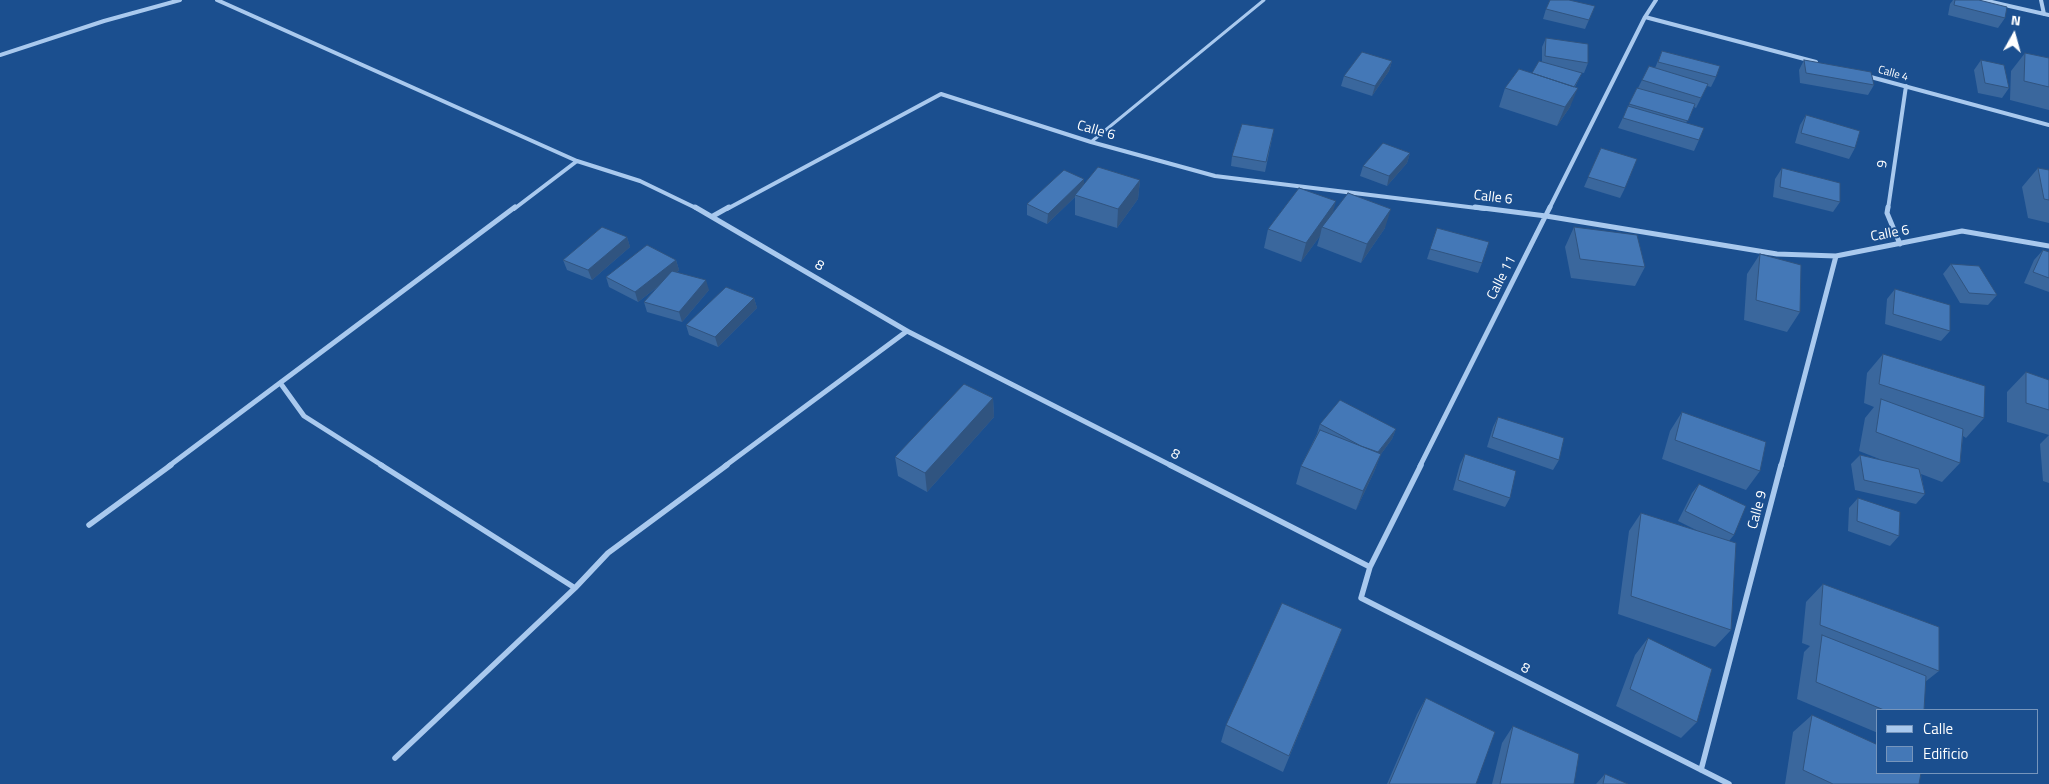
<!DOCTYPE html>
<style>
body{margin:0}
#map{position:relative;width:2049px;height:784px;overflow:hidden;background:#1b4f8f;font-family:"Titillium Web",sans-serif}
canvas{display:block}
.legend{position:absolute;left:1876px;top:709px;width:162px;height:65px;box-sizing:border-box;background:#1b4f8f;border:1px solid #7695bc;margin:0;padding:6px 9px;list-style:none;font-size:15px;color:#fff}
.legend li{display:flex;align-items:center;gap:10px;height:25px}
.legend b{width:25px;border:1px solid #7695bc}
.north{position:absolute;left:1989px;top:10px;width:50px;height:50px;-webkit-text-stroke:4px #1b4f8f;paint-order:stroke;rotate:7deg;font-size:14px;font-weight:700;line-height:20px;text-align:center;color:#fff}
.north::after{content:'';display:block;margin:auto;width:18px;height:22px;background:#fff;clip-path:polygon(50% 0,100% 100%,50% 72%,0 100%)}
</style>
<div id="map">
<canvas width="2049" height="784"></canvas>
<ul class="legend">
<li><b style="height:6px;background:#a9c9ee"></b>Calle</li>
<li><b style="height:14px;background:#4478b7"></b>Edificio</li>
</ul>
<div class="north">N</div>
</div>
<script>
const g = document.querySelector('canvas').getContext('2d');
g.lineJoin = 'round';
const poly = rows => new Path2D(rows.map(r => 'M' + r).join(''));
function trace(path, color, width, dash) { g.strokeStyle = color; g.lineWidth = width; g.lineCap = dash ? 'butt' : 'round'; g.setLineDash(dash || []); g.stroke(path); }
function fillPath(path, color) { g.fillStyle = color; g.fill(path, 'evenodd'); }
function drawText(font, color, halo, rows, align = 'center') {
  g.font = font + ' "Titillium Web",sans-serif'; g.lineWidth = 4; g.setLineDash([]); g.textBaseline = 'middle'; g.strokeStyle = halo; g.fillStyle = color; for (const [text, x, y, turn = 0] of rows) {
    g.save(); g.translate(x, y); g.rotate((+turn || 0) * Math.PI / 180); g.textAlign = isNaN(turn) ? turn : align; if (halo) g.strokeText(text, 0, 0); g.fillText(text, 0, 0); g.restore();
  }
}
trace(poly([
 [1091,142,1264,0]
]), '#a9c9ee', 3);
trace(poly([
 [217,0,577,161,640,181,698,209],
 [1983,0,2049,15],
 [2041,0,2044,14],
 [1645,17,1816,62],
 [0,55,104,21,180,0],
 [1867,76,2049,125],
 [514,209,577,161],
 [727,209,941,94,1091,142,1215,176,1485,209],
 [1549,209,1645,17,1656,0],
 [1888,209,1906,86]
]), '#a9c9ee', 4);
trace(poly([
 [695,207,907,331,1172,466],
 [1475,207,1546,216,1777,254,1836,256,1962,231,2049,246],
 [1888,207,1887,213,1900,244],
 [713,216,729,207],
 [281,384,304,416,383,466],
 [169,466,515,207],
 [725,466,907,331],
 [1420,466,1550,207],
 [1781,466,1836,256]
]), '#a9c9ee', 5);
trace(poly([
 [381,465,575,588],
 [1170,465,1370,567,1361,598,1729,784],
 [89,525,171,465],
 [1370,567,1421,465],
 [395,758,575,588,608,553,727,465],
 [1701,770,1781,465]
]), '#a9c9ee', 5.5);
fillPath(poly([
 [1953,0,1979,0,2005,18,1998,28,1948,15,1950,4],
 [1595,6,1585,29,1543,19,1546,9],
 [1546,38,1588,63,1584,73,1577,72,1582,73,1575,87,1570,107,1557,126,1499,107,1505,88,1532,73,1542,62,1542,47],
 [1662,51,1716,77,1711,87,1707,86,1696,108,1694,107,1686,123,1699,140,1694,151,1618,128,1637,88,1638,88,1642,80,1655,68],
 [2025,53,2049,58,2049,110,2010,100,2011,71],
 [1804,60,1874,85,1868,95,1800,83,1799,70],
 [1981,60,2009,88,2002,98,1978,93,1974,70],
 [1392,61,1389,71,1372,96,1341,86,1344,76],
 [1806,115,1855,148,1849,159,1795,143,1800,125],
 [1272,139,1265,172,1231,166,1232,156],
 [1601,148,1625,188,1620,198,1584,187],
 [1410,153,1407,163,1387,186,1360,176,1363,166],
 [1782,168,1840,202,1833,212,1773,197,1775,179],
 [2038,168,2049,170,2049,223,2028,218,2022,187],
 [1140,180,1138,199,1117,228,1075,215,1075,197,1047,224,1027,215,1027,204,1084,184],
 [1333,212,1385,228,1361,263,1317,246,1320,236,1301,262,1264,248,1268,229],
 [1574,227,1645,267,1635,286,1571,278,1565,247],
 [1437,228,1482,263,1478,273,1427,259],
 [627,237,630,247,592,280,567,270,563,260],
 [2043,250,2049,252,2049,292,2024,283,2034,260],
 [1760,254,1800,312,1787,332,1744,320,1747,274],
 [676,260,679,270,677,272,709,290,682,322,647,312,644,302,656,288,638,302,609,287,606,277],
 [1951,264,1997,295,1988,305,1960,303,1943,274],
 [1895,289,1950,331,1941,341,1885,324,1887,299],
 [754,298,757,308,718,347,689,335,686,325],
 [1883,354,1984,418,1966,438,1963,436,1960,463,1942,482,1921,474,1925,494,1916,504,1855,490,1851,464,1860,455,1882,460,1859,451,1865,418,1874,407,1864,403,1867,373],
 [2026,372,2049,380,2049,483,2043,481,2040,444,2049,435,2007,422,2007,392],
 [993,398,994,417,927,492,898,476,895,457],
 [1682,412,1760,471,1746,490,1662,459,1670,431],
 [1498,417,1559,460,1553,470,1487,447,1493,427],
 [1320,424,1396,429,1392,439,1381,454,1374,472,1356,510,1296,484,1301,466,1317,434],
 [1465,454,1510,498,1505,507,1453,490,1460,464],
 [1699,484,1734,535,1729,541,1731,630,1715,647,1618,614,1629,531,1641,513,1698,531,1678,521,1692,493],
 [1858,498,1899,536,1890,546,1848,531,1849,508],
 [1823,584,1939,671,1925,682,1924,710,1878,710,1878,733,1797,699,1804,652,1810,646,1802,643,1806,602],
 [1342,629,1283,772,1221,742,1226,725],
 [1648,638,1697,722,1681,738,1616,706,1635,655],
 [1426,698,1476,784,1387,784,1417,714],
 [1812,715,1919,784,1785,784,1793,732],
 [1513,726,1574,784,1492,784,1502,743],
 [1605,774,1628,784,1596,784]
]), '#3a679d');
fillPath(poly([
 [1392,61,1389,71,1372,96,1375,86],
 [1578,88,1570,107,1557,126,1565,107],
 [1410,153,1407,163,1387,186,1389,176],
 [1084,179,1084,189,1075,195,1075,197,1047,224,1048,214],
 [1140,180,1138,199,1117,228,1118,209],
 [1336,201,1331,220,1322,227,1320,236,1301,262,1306,243],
 [1391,209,1385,228,1361,263,1367,244],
 [627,237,630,247,592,280,588,270],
 [676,260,679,270,638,302,635,292],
 [706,280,709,290,682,322,679,312],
 [754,298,757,308,718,347,715,337],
 [993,398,994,417,927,492,925,473],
 [1396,429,1392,439,1381,454,1374,472,1356,510,1377,454]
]), '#305480');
const building = poly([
 [1550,0,1569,0,1595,6,1589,20,1546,9,1550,0],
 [1955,0,1979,0,2007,7,2005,18,1954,5,1955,0],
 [1546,38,1588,44,1588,63,1545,56,1546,38],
 [1662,51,1720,66,1716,77,1658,62,1662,51],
 [1362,52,1392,61,1375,86,1344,76,1362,52],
 [2025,53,2049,58,2049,87,2024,81,2025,53],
 [1804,60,1871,72,1874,85,1806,73,1804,60],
 [1981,60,2004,65,2009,88,1985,83,1981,60],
 [1539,61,1582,73,1574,87,1532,73,1539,61],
 [1649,66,1708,84,1701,98,1642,80,1649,66],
 [1519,69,1578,88,1565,107,1505,88,1519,69],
 [1637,88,1695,104,1688,121,1629,104,1637,88],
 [1628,106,1704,128,1699,140,1623,118,1628,106],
 [1806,115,1860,131,1855,148,1801,133,1806,115],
 [1242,124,1274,129,1266,162,1232,156,1242,124],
 [1383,143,1410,153,1389,176,1363,166,1383,143],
 [1601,148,1637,159,1625,188,1588,177,1601,148],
 [1098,167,1140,180,1118,209,1075,195,1098,167],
 [1782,168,1840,183,1840,202,1780,187,1782,168],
 [2038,168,2049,170,2049,200,2044,199,2038,168],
 [1064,170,1084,179,1048,214,1027,204,1064,170],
 [1299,188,1336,201,1306,243,1268,229,1299,188],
 [1348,193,1391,209,1367,244,1322,227,1348,193],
 [602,227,627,237,588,270,563,260,602,227],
 [1574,227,1637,235,1645,267,1580,259,1574,227],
 [1437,228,1489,242,1482,263,1430,249,1437,228],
 [647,245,676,260,635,292,606,277,647,245],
 [2043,250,2049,252,2049,278,2033,272,2043,250],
 [1760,254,1801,265,1800,312,1756,300,1760,254],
 [1951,264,1979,266,1997,295,1969,293,1951,264],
 [672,271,706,280,679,312,644,302,672,271],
 [726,287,754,298,715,337,686,325,726,287],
 [1895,289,1950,305,1950,331,1893,314,1895,289],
 [1883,354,1985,386,1984,418,1879,384,1883,354],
 [2026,372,2049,380,2049,410,2026,403,2026,372],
 [964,384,993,398,925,473,895,457,964,384],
 [1881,399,1963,429,1960,463,1876,432,1881,399],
 [1340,400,1396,429,1378,452,1361,446,1320,424,1340,400],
 [1682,412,1766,442,1760,471,1675,440,1682,412],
 [1498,417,1564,438,1559,460,1492,437,1498,417],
 [1320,430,1381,454,1363,491,1301,466,1320,430],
 [1465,454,1516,471,1510,498,1458,480,1465,454],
 [1860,455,1919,469,1925,494,1864,480,1860,455],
 [1699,484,1746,506,1734,535,1685,511,1699,484],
 [1858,498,1900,512,1899,536,1857,521,1858,498],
 [1641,513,1736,543,1731,630,1631,596,1641,513],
 [1823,584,1939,627,1939,671,1820,625,1823,584],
 [1282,603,1342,629,1289,756,1226,725,1282,603],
 [1822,635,1926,676,1924,710,1884,710,1816,682,1822,635],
 [1648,638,1712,669,1697,722,1630,689,1648,638],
 [1426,698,1495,732,1476,784,1389,784,1426,698],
 [1812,715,1878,745,1878,773,1921,773,1919,784,1833,784,1803,770,1812,715],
 [1513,726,1579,754,1574,784,1500,784,1513,726],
 [1605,774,1628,784,1603,784,1605,774]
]);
fillPath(building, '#4478b7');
trace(building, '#305480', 1);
drawText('11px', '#fff', '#1b4f8f', [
 ["Calle 4",1893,74,15]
]);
drawText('14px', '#fff', '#1b4f8f', [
 ["Calle 6",1096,131,16],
 ["9",1883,164,-81],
 ["Calle 6",1493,198,7],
 ["Calle 6",1890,234,-11],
 ["8",819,266,31],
 ["Calle 11",1502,278,-63],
 ["8",1175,455,27],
 ["Calle 9",1758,510,-75],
 ["8",1525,669,27]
]);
</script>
